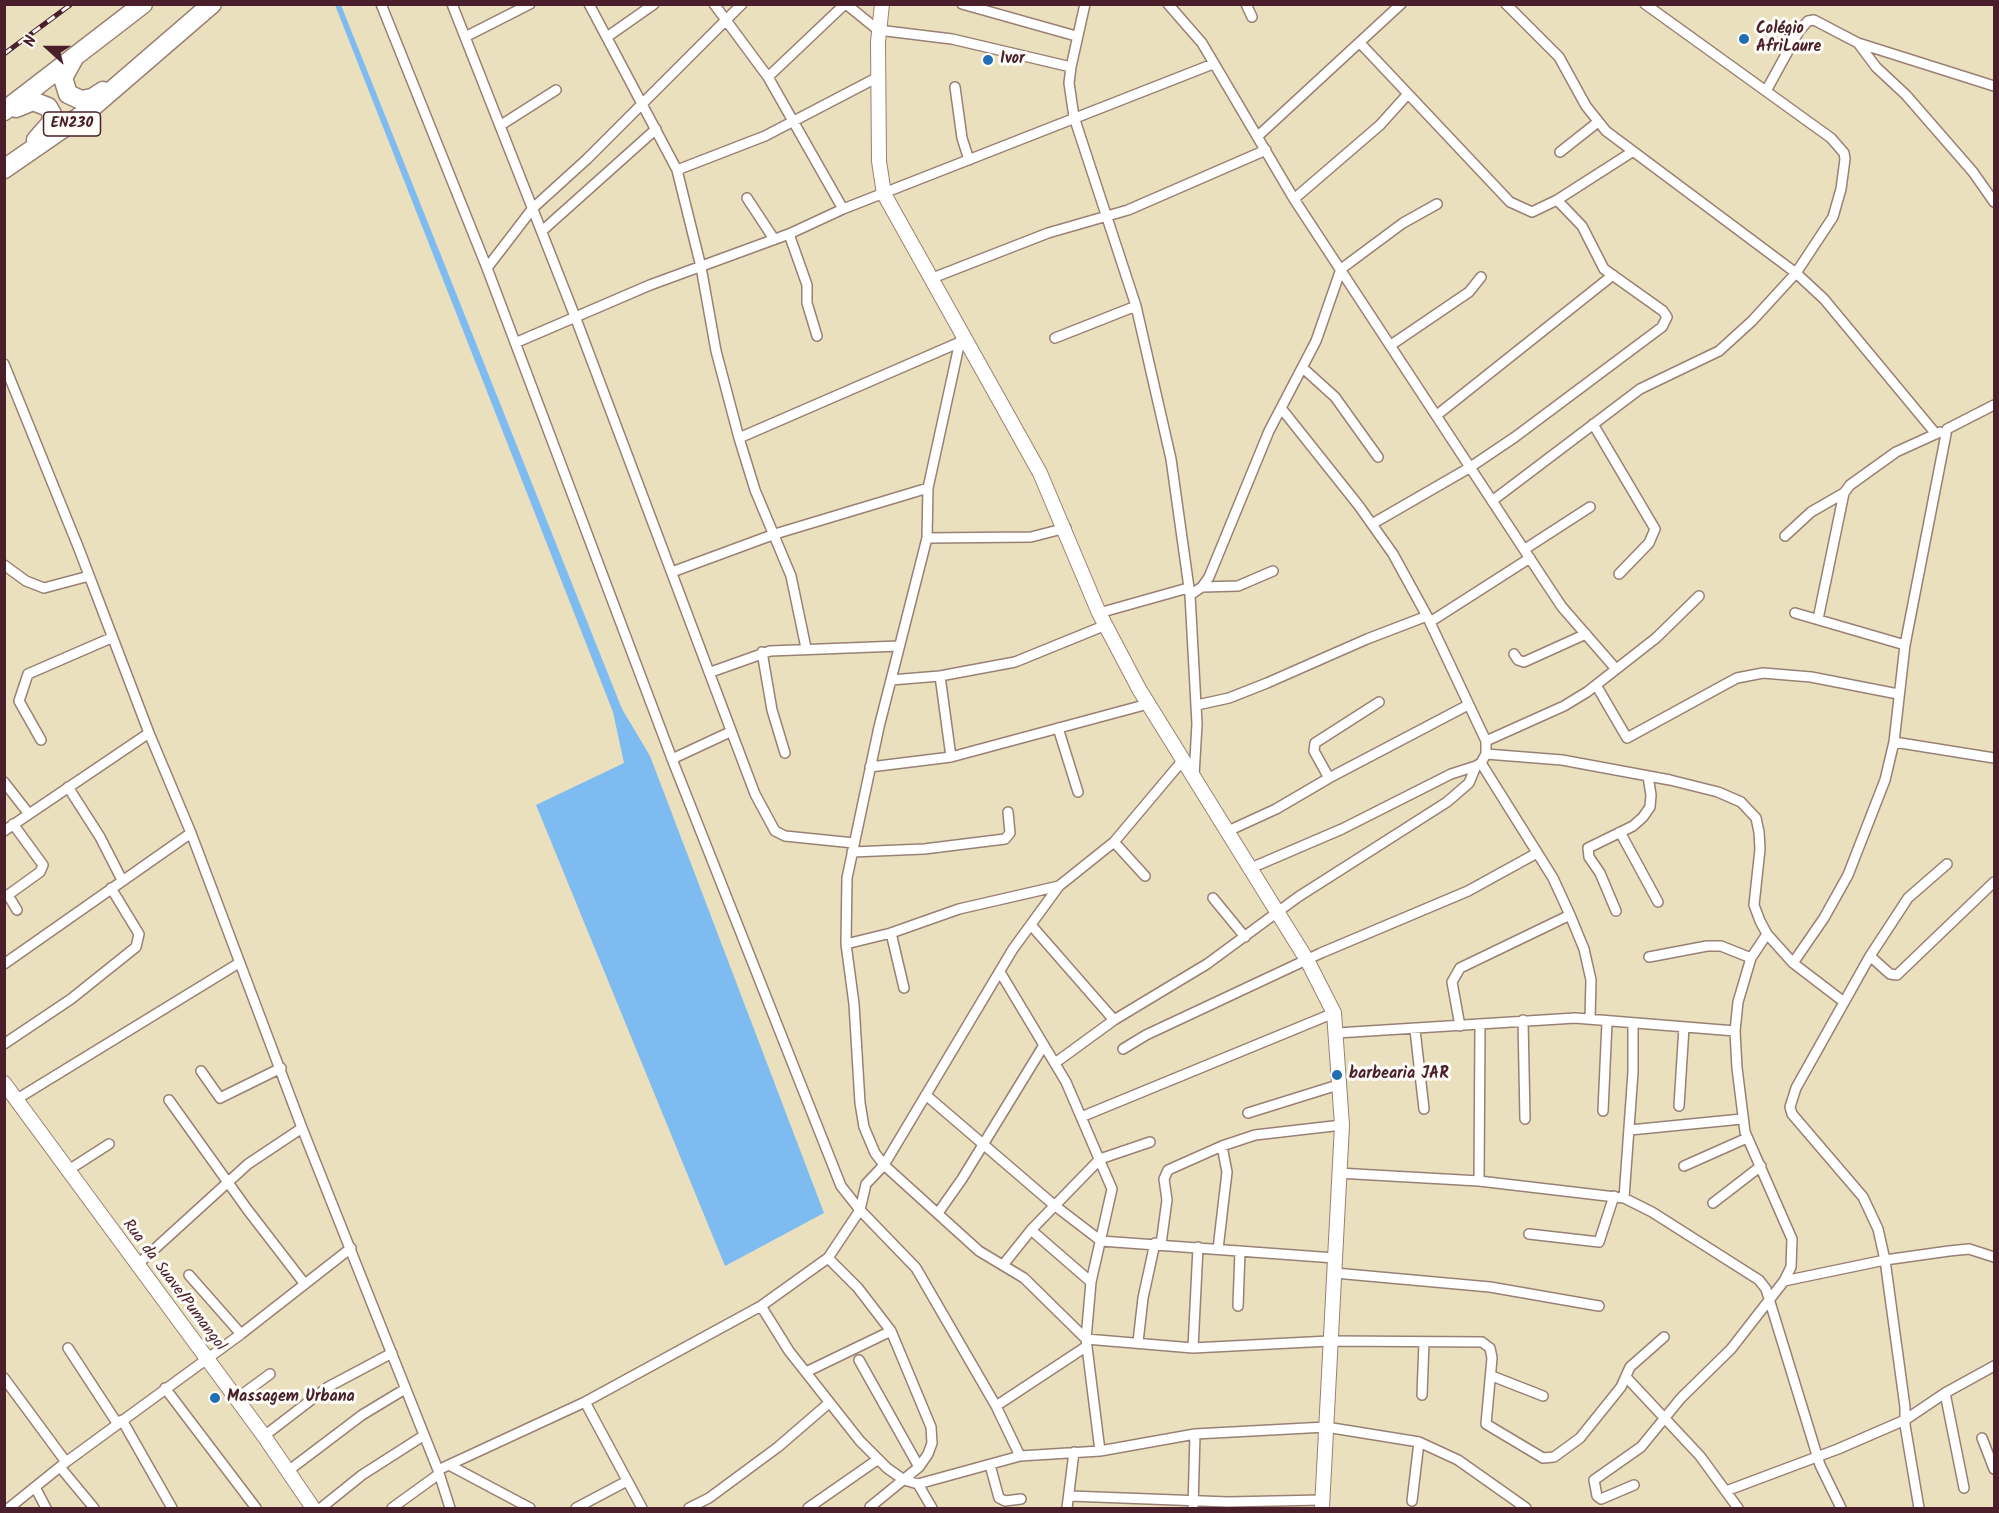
<!DOCTYPE html>
<meta charset="utf-8">
<style>
body{margin:0}
#map{position:relative;width:1999px;height:1513px;overflow:hidden;background:#eae0bd;font-family:Kalam,sans-serif}
canvas{display:block}
.frame{position:absolute;inset:0;border:6px solid #4a1f2b;pointer-events:none}
.north{position:absolute;left:18px;top:18px;width:60px;height:60px;-webkit-text-stroke:4px #fdfcf7;paint-order:stroke;rotate:291deg;font-size:16px;font-weight:700;line-height:24px;text-align:center;color:#4a1f2b}
.north::after{content:'';display:block;margin:auto;width:21px;height:27px;background:#4a1f2b;clip-path:polygon(50% 0,100% 100%,50% 72%,0 100%)}
</style>
<div id="map">
<canvas width="1999" height="1513"></canvas>
<div class="frame"></div>
<div class="north">N</div>
</div>
<script>
const g = document.querySelector('canvas').getContext('2d');
g.lineJoin = 'round';
function fillPath(path, color) { g.fillStyle = color; g.fill(path, 'evenodd'); }
const poly = rows => new Path2D(rows.map(r => 'M' + r).join(''));
function trace(path, color, width, dash) { g.strokeStyle = color; g.lineWidth = width; g.lineCap = dash ? 'butt' : 'round'; g.setLineDash(dash || []); g.stroke(path); }
function drawText(font, color, halo, rows, align = 'center') {
  g.font = font + ' Kalam,sans-serif'; g.lineWidth = 6; g.setLineDash([]); g.textBaseline = 'middle'; g.strokeStyle = halo; g.fillStyle = color; for (const [text, x, y, turn = 0] of rows) {
    g.save(); g.translate(x, y); g.rotate((+turn || 0) * Math.PI / 180); g.textAlign = isNaN(turn) ? turn : align; if (halo) g.strokeText(text, 0, 0); g.fillText(text, 0, 0); g.restore();
  }
}
fillPath(poly([
 [335,5,341,5,622,709,650,756,824,1213,725,1266,536,805,624,763,613,712]
]), '#7ebbf1');
const street = poly([
 [381,4,487,268,672,759,841,1186,860,1210,916,1268,996,1406,1020,1456],
 [452,4,576,319,755,794,775,831,785,836,854,843],
 [589,4,677,170,701,267,716,351,739,438,755,490,791,576,806,648],
 [714,4,768,77,843,209],
 [846,4,878,30,952,39,1071,67],
 [962,4,1076,36],
 [1085,4,1071,67,1069,83,1074,117,1136,306,1171,459,1190,595,1197,724,1194,776],
 [1168,4,1202,43,1294,199,1546,583,1562,607,1616,669],
 [1246,4,1252,17],
 [1506,4,1559,57,1586,106,1606,131,1796,273,1824,299,1936,434],
 [465,37,530,4],
 [607,37,654,4],
 [1858,43,1876,67,1906,95,1973,172,1994,202],
 [1361,44,1510,202,1532,212,1557,200,1582,226,1604,269,1663,311,1667,317,1662,327,1515,437,1469,468,1372,524],
 [768,77,845,4],
 [955,87,962,138,969,160],
 [1766,91,1799,31,1808,21,1814,20,1858,43,1994,86],
 [501,125,556,90],
 [1258,136,1401,4],
 [1560,152,1598,122],
 [677,170,765,136,880,76],
 [747,198,774,239],
 [1294,199,1380,125,1407,95],
 [1557,200,1632,152],
 [542,231,656,129],
 [789,234,807,285,807,303,817,336],
 [487,268,533,208,587,159,742,4],
 [930,279,1048,233,1128,210,1266,150],
 [962,332,928,488,927,538,879,727,847,878,846,944,854,1004,860,1103,864,1127,875,1153,884,1165,979,1251,1024,1278,1086,1339,1193,1348,1329,1341,1482,1342,1490,1348,1492,1358,1486,1424,1543,1458,1554,1457,1580,1438,1621,1387,1630,1367,1664,1337],
 [1055,338,1136,306],
 [515,343,650,285,789,234,843,209,1213,64],
 [1391,345,1469,292,1481,277],
 [4,364,79,549,149,733,191,833,302,1128,438,1470,450,1508],
 [1304,369,1335,397,1378,457],
 [1437,415,1613,275],
 [1593,424,1655,529,1649,543,1619,574],
 [739,438,958,343],
 [1492,501,1640,389,1719,351,1752,321,1796,273,1833,217,1841,189,1845,159,1844,153,1831,138,1645,4],
 [1785,536,1811,512,1844,493],
 [927,538,1031,537,1066,528],
 [1525,549,1590,507],
 [4,565,26,581,44,588,89,576],
 [672,572,775,534,928,488],
 [1202,587,1238,586,1273,571],
 [1190,595,1202,587,1209,577,1269,431,1316,341,1341,269,1403,223,1437,204],
 [1099,613,1188,588],
 [1795,613,1905,645],
 [1818,619,1844,493,1850,485,1896,452,1940,432],
 [1430,622,1530,558],
 [762,652,772,710,785,753],
 [1514,654,1518,660,1524,662,1586,634],
 [711,672,770,651,899,646],
 [940,676,951,757],
 [891,680,940,676,1015,662,1106,625],
 [1596,685,1627,738,1724,685,1737,678,1763,673,1811,677,1898,694],
 [1197,705,1229,698,1267,683,1367,639,1427,616],
 [1058,728,1078,792],
 [41,740,19,701,28,674,111,638],
 [1486,741,1564,706,1587,692,1656,638,1699,596],
 [1894,742,1994,758],
 [1486,754,1562,760,1670,780,1718,792,1741,802,1756,818,1759,832,1760,849,1754,905,1760,921,1767,934,1793,963,1844,1002],
 [672,759,730,732],
 [1481,763,1553,878,1570,915,1584,949,1591,980,1590,1019],
 [870,767,951,757,1148,704],
 [1329,778,1314,751,1315,743,1379,702],
 [4,782,29,814],
 [68,787,100,837,122,880],
 [13,824,43,865,40,872,8,895,17,910],
 [4,831,149,733],
 [1228,831,1276,809,1329,778,1468,705],
 [1620,832,1658,902],
 [1114,842,1145,876],
 [852,852,924,849,1005,839,1010,833,1008,812],
 [1251,868,1342,829,1451,774,1476,766,1481,763,1486,754,1486,741,1427,616,1393,554,1359,506,1281,408],
 [1213,898,1245,937],
 [1616,911,1600,873,1589,857,1588,848,1633,826,1643,817,1650,807,1651,795,1648,776],
 [1031,925,1114,1020],
 [891,933,904,988],
 [846,944,891,933,959,909,1059,886],
 [1870,956,1890,974,1897,975,1994,882],
 [1649,957,1707,946,1721,946,1751,958],
 [1793,963,1824,918,1848,875,1885,780,1894,742,1905,645,1947,429,1994,405],
 [4,964,191,833],
 [1000,972,1066,1082,1112,1189,1091,1282,1086,1339,1100,1451],
 [1523,1020,1525,1119],
 [1460,1026,1452,982,1460,968,1570,915],
 [1415,1030,1424,1109],
 [1337,1033,1575,1018,1735,1031],
 [4,1044,71,999,136,947,139,934,111,888],
 [1123,1049,1146,1035,1321,953,1468,891,1537,853],
 [1055,1063,1114,1020,1207,964,1298,897,1447,802,1469,783,1476,766],
 [201,1071,220,1098,281,1068],
 [927,1096,1054,1205,1101,1241,1335,1258],
 [17,1099,239,963],
 [169,1100,247,1209,304,1283],
 [1679,1106,1684,1027],
 [1603,1111,1607,1022],
 [1248,1113,1341,1084],
 [1081,1117,1334,1013],
 [1630,1130,1742,1119],
 [1684,1166,1747,1138],
 [67,1171,109,1144],
 [1338,1173,1479,1181,1624,1198,1652,1212,1759,1280,1766,1289,1820,1465,1841,1508],
 [1479,1181,1480,1025],
 [1624,1198,1633,1072,1633,1023],
 [1713,1203,1761,1166],
 [938,1213,962,1179,1044,1045],
 [1031,1230,1091,1282],
 [1529,1234,1599,1242,1614,1196],
 [1161,1244,1167,1200,1164,1179,1168,1170,1222,1146,1255,1135,1342,1125],
 [1218,1249,1227,1172,1222,1146],
 [828,1258,858,1288,891,1331,931,1427,932,1443,928,1454,919,1467,870,1507],
 [137,1265,248,1164,302,1128],
 [1003,1265,1031,1230,1100,1159,1150,1142],
 [1335,1273,1490,1287,1599,1306],
 [189,1275,241,1334],
 [1784,1281,1885,1260,1949,1251,1969,1249,1994,1257],
 [761,1306,789,1351,860,1441,887,1468,904,1480,918,1484,932,1508],
 [1238,1306,1240,1251],
 [1138,1342,1143,1298,1155,1243],
 [68,1348,117,1423],
 [1193,1348,1198,1247],
 [859,1360,919,1467],
 [806,1372,891,1331],
 [1492,1376,1543,1396],
 [4,1378,66,1462],
 [1627,1378,1700,1456,1738,1508],
 [165,1388,256,1508],
 [1945,1393,1964,1488],
 [1422,1395,1424,1342],
 [236,1399,270,1374],
 [585,1402,642,1508],
 [996,1406,1087,1346],
 [122,1420,172,1508],
 [264,1436,328,1387,392,1353],
 [1982,1438,1994,1469],
 [449,1465,530,1508],
 [990,1465,999,1498,1005,1501,1021,1499],
 [60,1467,94,1508],
 [438,1470,585,1402,761,1306,828,1258,860,1210,866,1184,884,1165,1013,949,1059,886,1114,842,1183,760],
 [288,1471,362,1415,405,1389],
 [918,1484,1020,1456,1100,1451,1195,1434,1326,1427,1419,1442,1458,1460,1526,1508],
 [1634,1485,1601,1499,1597,1496,1594,1480,1641,1447,1681,1398,1731,1349,1784,1281,1791,1267,1792,1239,1745,1132,1737,1068,1735,1031,1738,1002,1751,958,1767,934],
 [36,1489,46,1508],
 [1726,1491,1838,1449,1905,1420,1945,1393,1994,1366],
 [1070,1496,1228,1502,1322,1500],
 [1412,1501,1419,1442],
 [9,1508,66,1462,241,1334,351,1248],
 [321,1508,362,1475,423,1436],
 [392,1508,439,1474],
 [576,1508,627,1481],
 [689,1508,709,1498,778,1447,829,1403],
 [808,1508,877,1460],
 [1067,1508,1074,1452],
 [1193,1508,1195,1434],
 [1919,1508,1905,1425,1905,1407,1885,1260,1878,1229,1863,1197,1792,1114,1790,1107,1796,1088,1870,956,1908,898,1947,864]
]);
const secondary = poly([
 [882,4,878,42,879,161,884,194,1040,473,1099,613,1139,689,1307,960,1334,1013,1342,1125,1322,1508],
 [4,1083,264,1436,313,1508]
]);
const highway = poly([
 [73,60,63,78,68,94,81,100,92,98,103,91],
 [16,108,33,101,48,107,52,114,51,123,36,140],
 [4,111,143,4],
 [4,169,88,111,212,4]
]);
trace(street, '#9a8074', 12);
trace(secondary, '#9a8074', 16);
trace(highway, '#9a8074', 21);
trace(street, '#fff', 9);
trace(secondary, '#fff', 14);
trace(highway, '#fff', 18);
const rail = poly([
 [4,54,70,5]
]);
trace(rail, '#4a1f2b', 5);
trace(rail, '#fdfcf7', 3, [9]);
for (const [x, y, r, color] of [
 [1744,39,6,"#1f6fb2"],
 [988,60,6,"#1f6fb2"],
 [1337,1075,6,"#1f6fb2"],
 [215,1398,6,"#1f6fb2"]
]) { const dot = new Path2D(); dot.arc(x, y, r, 0, 2 * Math.PI); g.fillStyle = color; g.fill(dot); trace(dot, '#fdfcf7', 2); }
for (const [x, y, w] of [
 [72,124,57]
]) { const box = new Path2D(); box.roundRect(x - w / 2, y - 12, w, 24, 4.5); g.fillStyle = '#fdfcf7'; g.fill(box); trace(box, '#4a1f2b', 1.5); }
drawText('bold 15px', '#4a1f2b', null, [
 ["EN230",72,124]
]);
drawText('bold 16px', '#4a1f2b', '#fdfcf7', [
 ["Colégio",1756,30],
 ["AfriLaure",1756,48],
 ["Ivor",1000,60],
 ["barbearia JAR",1349,1075],
 ["Massagem Urbana",227,1398]
], 'left');
drawText('16px', '#4a1f2b', '#fdfcf7', [
 ["Rua da Suave/Pumangol",173,1286,53]
]);
</script>
